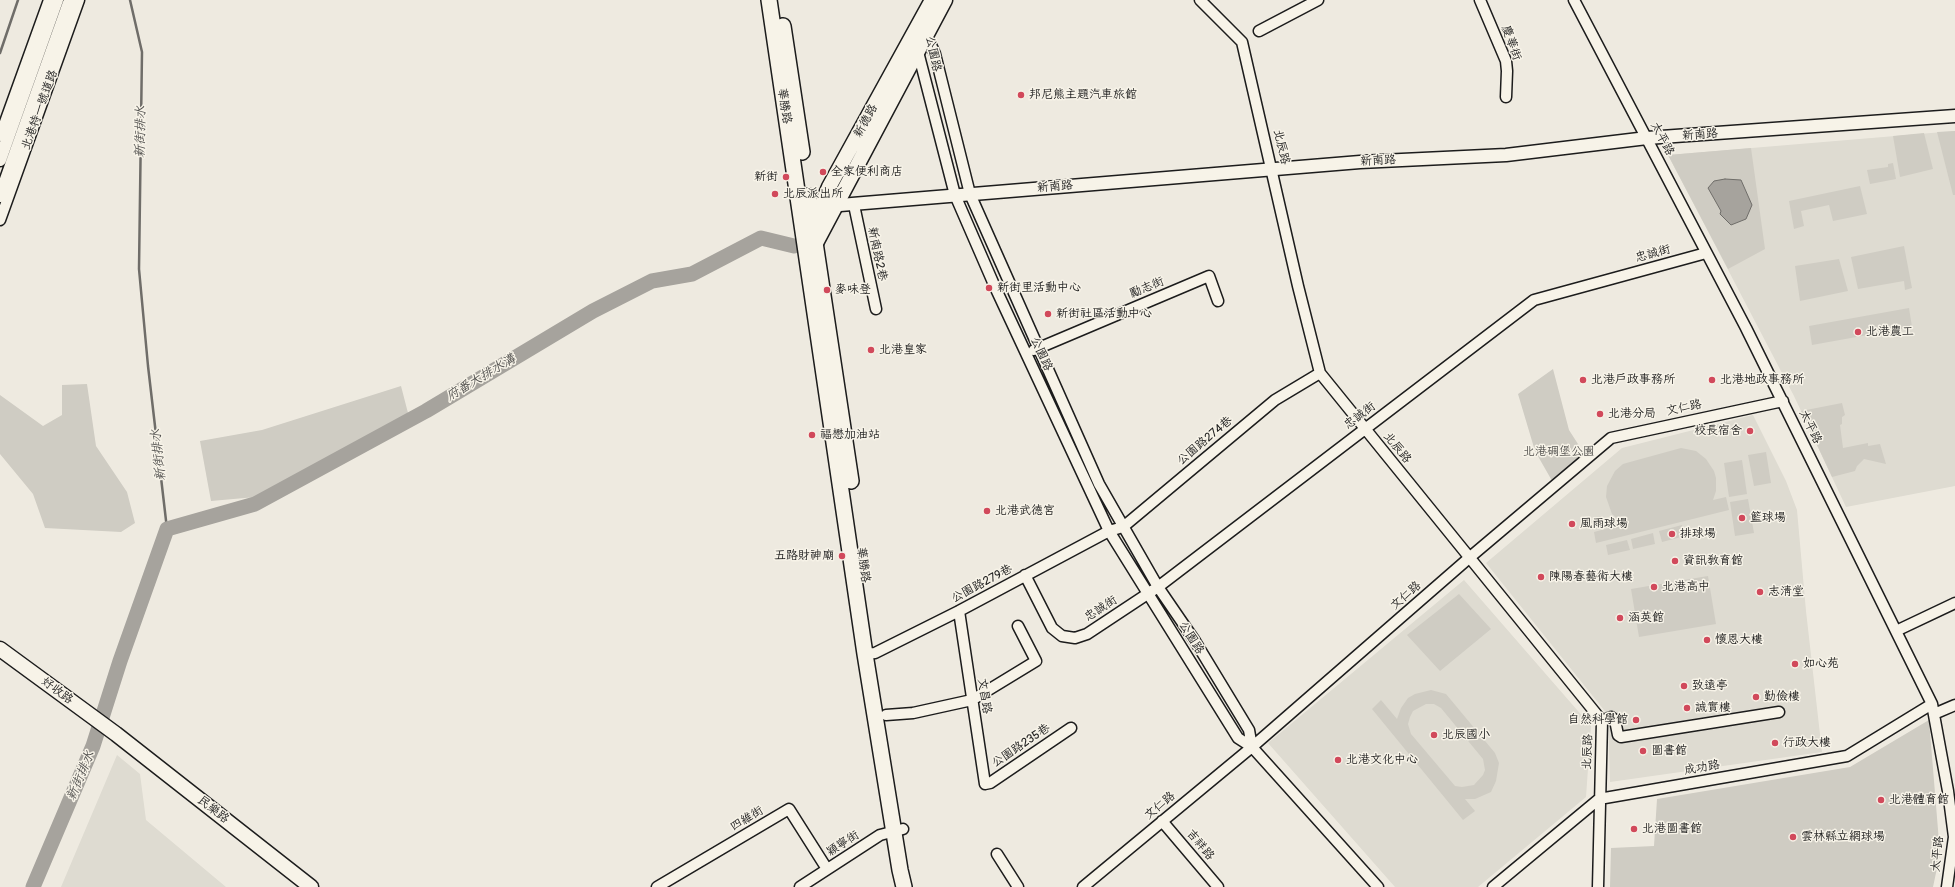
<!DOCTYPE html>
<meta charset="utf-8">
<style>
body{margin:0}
canvas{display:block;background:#eeeae0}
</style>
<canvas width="1955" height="887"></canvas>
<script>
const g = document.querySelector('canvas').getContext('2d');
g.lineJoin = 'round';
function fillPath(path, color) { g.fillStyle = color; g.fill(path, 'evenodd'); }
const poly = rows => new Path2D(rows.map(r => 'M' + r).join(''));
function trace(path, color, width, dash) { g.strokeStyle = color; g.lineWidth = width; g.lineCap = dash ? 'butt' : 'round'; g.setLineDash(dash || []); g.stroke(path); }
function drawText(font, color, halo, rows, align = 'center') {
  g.font = font + ' Pangolin,"LXGW WenKai TC",sans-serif'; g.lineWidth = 3; g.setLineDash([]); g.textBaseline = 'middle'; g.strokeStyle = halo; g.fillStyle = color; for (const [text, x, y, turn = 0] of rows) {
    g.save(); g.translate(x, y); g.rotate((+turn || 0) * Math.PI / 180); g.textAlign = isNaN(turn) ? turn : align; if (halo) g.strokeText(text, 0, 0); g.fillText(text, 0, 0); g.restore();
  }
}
fillPath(poly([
 [1955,131,1955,486,1846,507,1794,396,1668,155],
 [1753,415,1786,481,1797,510,1806,611,1822,752,1610,782,1608,715,1486,563,1622,448],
 [1464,580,1591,726,1586,797,1478,887,1395,887,1268,743],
 [117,755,140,774,146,820,226,887,61,887]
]), '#dedbd1');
fillPath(poly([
 [1955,131,1955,195,1953,195,1937,132],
 [1924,133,1933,169,1900,177,1893,136],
 [1751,148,1765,249,1728,269,1668,155],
 [1893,163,1896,179,1870,184,1867,170,1888,167,1888,164],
 [1860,186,1867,214,1833,221,1829,205,1801,211,1804,226,1794,229,1789,201],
 [1904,246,1912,288,1905,290,1904,281,1858,289,1851,257],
 [1839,259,1848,291,1800,301,1795,266],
 [1909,308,1912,327,1812,345,1809,326],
 [1553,369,1569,430,1587,458,1555,486,1535,451,1518,394],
 [87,384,96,446,127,492,135,523,121,532,45,528,33,494,0,454,0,395,43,426,62,415,62,385],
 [401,386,408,413,367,439,256,497,211,501,200,441,262,430],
 [1842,403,1845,415,1842,417,1842,424,1840,425,1843,448,1868,443,1868,446,1880,444,1886,464,1864,459,1857,466,1855,471,1832,477,1801,411],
 [1681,448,1696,451,1706,459,1714,471,1716,478,1716,491,1713,500,1726,497,1729,510,1596,543,1594,532,1624,524,1612,514,1606,497,1607,486,1615,471,1623,464,1630,462],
 [1766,452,1771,483,1754,486,1748,455],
 [1742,460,1747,494,1729,497,1724,463],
 [1748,499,1754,533,1735,536,1730,502],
 [1682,525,1685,536,1662,542,1659,531],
 [1653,533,1655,544,1633,549,1631,539],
 [1627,540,1630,550,1608,555,1606,545],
 [1708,576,1716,624,1639,637,1631,589],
 [1459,594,1491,629,1440,671,1407,635],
 [1431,690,1446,694,1495,753,1499,763,1496,781,1491,792,1475,799,1465,799,1475,811,1463,820,1372,709,1381,700,1397,719,1401,708,1408,698,1415,694],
 [1426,704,1434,704,1441,708,1483,759,1485,770,1483,775,1474,785,1462,787,1455,786,1411,734,1408,724,1410,717,1413,711],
 [1929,720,1940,854,1933,887,1610,887,1611,848,1654,846,1657,799,1850,767]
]), '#cfccc3');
const water = poly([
 [1725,179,1741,180,1752,205,1746,219,1731,225,1720,214,1721,211,1708,188,1714,181,1725,179]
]);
fillPath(water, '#a6a39d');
trace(water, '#6f6d69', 1);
trace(poly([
 [130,0,142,52,139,269,148,366,167,529],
 [0,53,18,0]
]), '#6f6d69', 2.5);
trace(poly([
 [33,887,93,746,120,661,167,529,255,504,426,411,593,311,652,281,692,274,761,238,794,246]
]), '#a6a39d', 15);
const minor = poly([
 [1200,0,1242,42,1298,286,1320,373,1602,721,1598,887],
 [1480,0,1506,61,1507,71,1506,97],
 [1574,0,1746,328,1932,704,1948,791,1954,837,1947,887],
 [1259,31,1318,0],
 [922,35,927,36,935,54,970,194,1099,484,1158,587,1195,641,1249,730,1252,747],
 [917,48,955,195,995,287,1109,531,1238,738,1252,747,1378,887],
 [0,136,49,0],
 [854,205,876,309],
 [0,220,79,0],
 [1034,350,1209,276,1218,301],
 [1025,575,1052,628,1062,636,1075,638,1087,634,1158,587,1534,300,1706,253],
 [959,611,985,784,990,783,1071,728],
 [1896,631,1955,603],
 [865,654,875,653,959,611,1109,531,1123,527,1275,400,1320,373],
 [1934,714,1955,705],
 [886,715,913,713,972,700,1036,661,1018,626],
 [1602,721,1611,717,1615,720,1618,735,1621,737,1779,712],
 [1162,821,1218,887],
 [997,854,1018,887],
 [657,887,789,809,827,869],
 [800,887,880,835,903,829],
 [1083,887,1252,747,1469,558,1611,438,1783,401],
 [1493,887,1599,799,1847,756,1932,704]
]);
const tertiary = poly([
 [0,160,57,0],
 [0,196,70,0],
 [828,206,1360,162,1506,155,1647,138,1955,116]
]);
const secondary = poly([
 [811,229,829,187,932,0],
 [810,244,816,243,945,0],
 [0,649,116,734,311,887]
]);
const primary = poly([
 [769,0,865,654,900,870,904,887],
 [783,26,802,152],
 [808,196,851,481]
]);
trace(minor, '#1c1c1c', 13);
trace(tertiary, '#1c1c1c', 15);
trace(secondary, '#1c1c1c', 17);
trace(primary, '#1c1c1c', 18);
trace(minor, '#f7f3e8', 10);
trace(tertiary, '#f7f3e8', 12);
trace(secondary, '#f7f3e8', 14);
trace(primary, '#f7f3e8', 15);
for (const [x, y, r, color] of [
 [1021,95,4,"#d1495b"],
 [823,172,4,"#d1495b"],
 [786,177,4,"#d1495b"],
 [775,194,4,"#d1495b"],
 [989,288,4,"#d1495b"],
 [827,290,4,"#d1495b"],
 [1048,314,4,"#d1495b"],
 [1858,332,4,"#d1495b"],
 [871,350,4,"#d1495b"],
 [1583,380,4,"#d1495b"],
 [1712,380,4,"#d1495b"],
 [1600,414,4,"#d1495b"],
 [1750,431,4,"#d1495b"],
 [812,435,4,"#d1495b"],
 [987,511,4,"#d1495b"],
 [1742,518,4,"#d1495b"],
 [1572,524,4,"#d1495b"],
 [1672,534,4,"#d1495b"],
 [842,556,4,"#d1495b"],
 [1675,561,4,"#d1495b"],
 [1541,577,4,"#d1495b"],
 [1654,587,4,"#d1495b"],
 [1760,592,4,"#d1495b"],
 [1620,618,4,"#d1495b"],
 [1707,640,4,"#d1495b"],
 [1795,664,4,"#d1495b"],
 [1684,686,4,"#d1495b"],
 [1756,697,4,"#d1495b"],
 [1687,708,4,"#d1495b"],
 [1636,720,4,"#d1495b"],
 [1434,735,4,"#d1495b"],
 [1775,743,4,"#d1495b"],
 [1643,751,4,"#d1495b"],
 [1338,760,4,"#d1495b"],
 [1881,800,4,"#d1495b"],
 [1634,829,4,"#d1495b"],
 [1793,837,4,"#d1495b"]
]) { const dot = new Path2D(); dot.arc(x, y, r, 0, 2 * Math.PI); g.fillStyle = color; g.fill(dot); trace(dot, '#f7f3e8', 1.5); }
drawText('12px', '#1c1c1c', '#f7f3e8', [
 ["慶華街",1511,43,70],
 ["公園路",933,54,78],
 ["華勝路",784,106,81],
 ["北港特一號道路",40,110,-70],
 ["新德路",866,121,-61],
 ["新南路",1700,135,-4],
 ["太平路",1662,139,62],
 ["北辰路",1281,147,77],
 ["新南路",1378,161,-3],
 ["新南路",1055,187,-5],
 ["新南路2巷",877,254,78],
 ["忠誠街",1653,254,-15],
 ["勵志街",1147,288,-23],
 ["公園路",1041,354,65],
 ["文仁路",1684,408,-12],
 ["忠誠街",1360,416,-37],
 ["太平路",1810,427,64],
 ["公園路274巷",1205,441,-40],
 ["北辰路",1397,448,51],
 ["華勝路",863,565,82],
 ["公園路279巷",982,584,-28],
 ["文仁路",1406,596,-41],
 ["忠誠街",1101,609,-33],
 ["公園路",1191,638,58],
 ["好收路",57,691,36],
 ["文昌路",984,696,81],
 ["公園路235巷",1021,746,-34],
 ["北辰路",1588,752,-88],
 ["成功路",1702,768,-10],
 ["文仁路",1160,806,-40],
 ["民樂路",213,810,38],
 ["四維街",747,819,-31],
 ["穎寧街",843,844,-33],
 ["吉祥路",1200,845,50],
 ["太平路",1938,854,-84]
]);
drawText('12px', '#1c1c1c', '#f7f3e8', [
 ["邦尼熊主題汽車旅館",1029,95],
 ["全家便利商店",831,172],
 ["新街",778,177,"right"],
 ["北辰派出所",783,194],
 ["新街里活動中心",997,288],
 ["麥味登",835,290],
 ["新街社區活動中心",1056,314],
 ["北港農工",1866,332],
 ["北港皇家",879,350],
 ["北港戶政事務所",1591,380],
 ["北港地政事務所",1720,380],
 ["北港分局",1608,414],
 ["校長宿舍",1742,431,"right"],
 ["福懋加油站",820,435],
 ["北港武德宮",995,511],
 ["籃球場",1750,518],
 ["風雨球場",1580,524],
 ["排球場",1680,534],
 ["五路財神廟",834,556,"right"],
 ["資訊教育館",1683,561],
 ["陳陽春藝術大樓",1549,577],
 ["北港高中",1662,587],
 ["志清堂",1768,592],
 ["涵英館",1628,618],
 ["懷恩大樓",1715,640],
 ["如心苑",1803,664],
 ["致遠亭",1692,686],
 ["勤儉樓",1764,697],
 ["誠實樓",1695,708],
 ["自然科學館",1628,720,"right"],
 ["北辰國小",1442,735],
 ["行政大樓",1783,743],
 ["圖書館",1651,751],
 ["北港文化中心",1346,760],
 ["北港體育館",1889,800],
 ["北港圖書館",1642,829],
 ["雲林縣立網球場",1801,837]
], 'left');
drawText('12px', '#52514e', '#f7f3e8', [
 ["北港碉堡公園",1559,452]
]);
drawText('italic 13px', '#535250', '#f7f3e8', [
 ["新街排水",141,132,-89],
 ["府番大排水溝",481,378,-31],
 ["新街排水",159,455,-96],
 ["新街排水",81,776,-67]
]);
</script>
